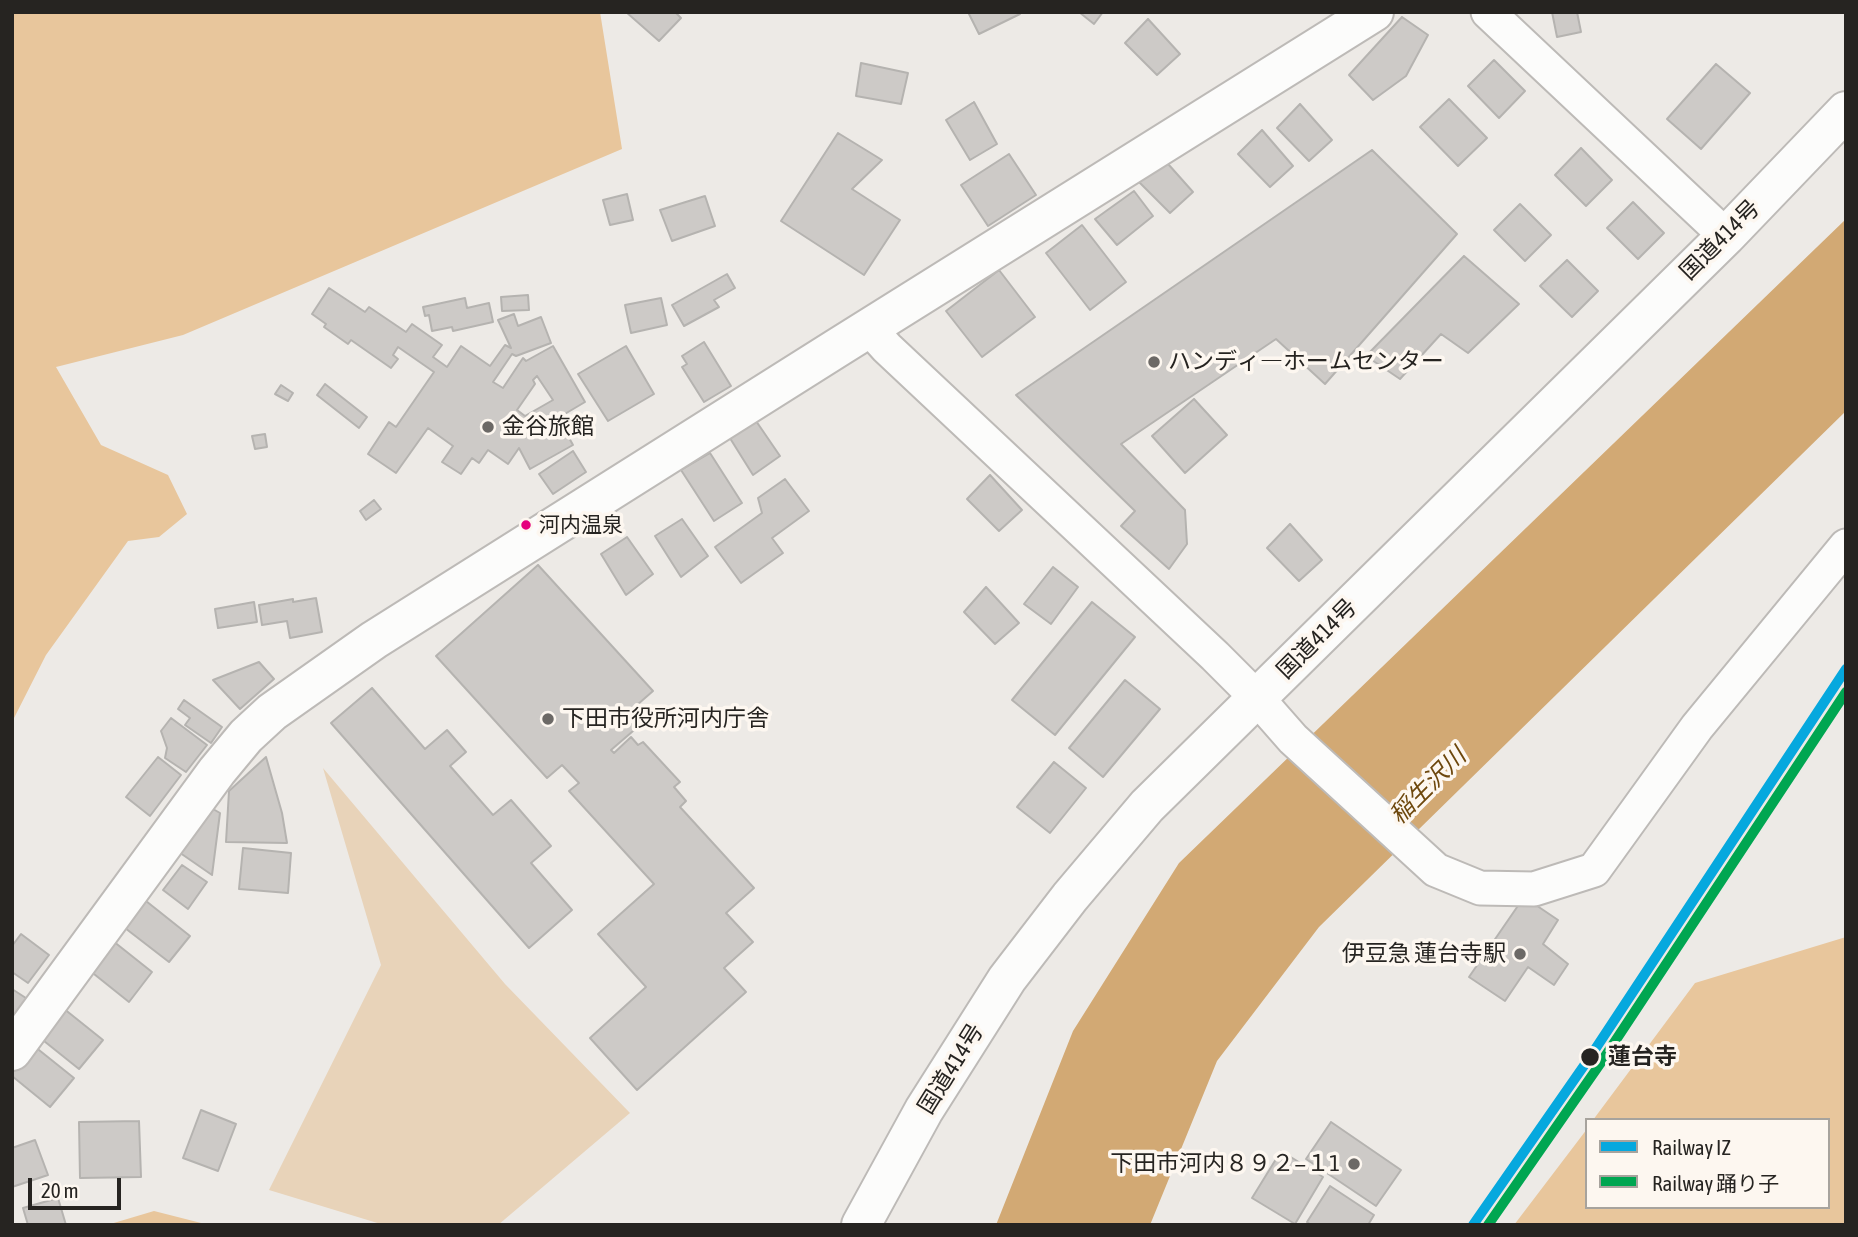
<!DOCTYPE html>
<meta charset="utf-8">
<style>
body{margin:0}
#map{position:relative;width:1858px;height:1237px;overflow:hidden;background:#edeae6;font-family:"Asap Condensed","Noto Sans JP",sans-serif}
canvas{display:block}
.frame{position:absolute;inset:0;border:14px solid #262421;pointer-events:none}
.legend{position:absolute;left:1585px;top:1118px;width:245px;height:91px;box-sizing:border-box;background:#fdf7f0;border:2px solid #a7a39d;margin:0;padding:9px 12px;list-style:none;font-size:21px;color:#262421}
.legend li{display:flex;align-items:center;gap:14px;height:35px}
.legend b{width:35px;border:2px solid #a7a39d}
.scale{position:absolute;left:28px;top:1178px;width:93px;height:32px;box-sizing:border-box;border:4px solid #262421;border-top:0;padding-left:9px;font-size:21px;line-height:24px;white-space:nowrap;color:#262421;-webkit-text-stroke:5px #fdf7f0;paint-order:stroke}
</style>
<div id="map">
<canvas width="1858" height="1237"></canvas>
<div class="frame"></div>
<ul class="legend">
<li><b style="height:9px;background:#06a8de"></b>Railway IZ</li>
<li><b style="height:9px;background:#00a651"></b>Railway 踊り子</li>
</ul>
<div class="scale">20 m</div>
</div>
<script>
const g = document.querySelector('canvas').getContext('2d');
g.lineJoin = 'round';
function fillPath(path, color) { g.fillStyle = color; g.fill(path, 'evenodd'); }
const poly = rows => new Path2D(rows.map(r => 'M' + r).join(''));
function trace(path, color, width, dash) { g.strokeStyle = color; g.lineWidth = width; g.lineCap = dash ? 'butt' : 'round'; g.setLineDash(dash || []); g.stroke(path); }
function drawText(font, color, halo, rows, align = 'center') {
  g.font = font + ' "Asap Condensed","Noto Sans JP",sans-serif'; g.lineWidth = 7; g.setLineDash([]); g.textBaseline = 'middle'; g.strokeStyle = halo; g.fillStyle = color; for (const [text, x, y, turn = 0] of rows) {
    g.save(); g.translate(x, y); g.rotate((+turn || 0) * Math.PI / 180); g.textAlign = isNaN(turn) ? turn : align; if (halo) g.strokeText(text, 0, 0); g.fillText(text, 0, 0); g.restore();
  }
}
fillPath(poly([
 [323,768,505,984,630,1113,498,1225,384,1225,269,1190,381,965]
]), '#e8d3b9');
fillPath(poly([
 [12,12,600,12,622,149,183,335,56,367,101,445,168,475,187,514,159,537,128,541,46,655,12,722],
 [1846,937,1846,1225,1514,1225,1587,1129,1587,1207,1828,1207,1828,1120,1593,1120,1695,983],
 [154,1211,209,1225,107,1225]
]), '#e8c69c');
fillPath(poly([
 [1846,219,1846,411,1319,927,1217,1061,1150,1225,996,1225,1073,1031,1179,863]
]), '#d2a974');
const building = poly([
 [626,12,675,12,681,18,659,41,626,12],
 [968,12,1019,12,1020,14,979,34,968,12],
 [1079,12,1103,12,1094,24,1079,12],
 [1552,12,1577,12,1581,32,1557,37,1552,12],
 [1402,17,1428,35,1406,76,1373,100,1349,75,1402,17],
 [1148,19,1180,54,1157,75,1125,43,1148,19],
 [1494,60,1525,91,1499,118,1468,86,1494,60],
 [861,63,908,73,901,104,856,96,861,63],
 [1716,64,1750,93,1701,149,1667,119,1716,64],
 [1449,99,1487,138,1458,166,1420,127,1449,99],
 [974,102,997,144,970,160,946,120,974,102],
 [1300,104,1332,140,1309,161,1277,128,1300,104],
 [1262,130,1293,166,1270,187,1238,154,1262,130],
 [838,133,882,160,852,189,900,220,864,275,781,221,838,133],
 [1581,148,1612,180,1586,206,1555,175,1581,148],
 [1372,150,1457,234,1325,384,1276,339,1121,444,1185,510,1187,544,1169,569,1121,526,1135,511,1016,395,1372,150],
 [1009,154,1036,195,988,226,961,185,1009,154],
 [1161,156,1193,192,1170,213,1138,181,1161,156],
 [1134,191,1153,216,1117,245,1095,219,1134,191],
 [627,194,633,220,610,225,603,200,627,194],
 [705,196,715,226,672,241,660,210,705,196],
 [1633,202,1664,233,1638,259,1607,228,1633,202],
 [1520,204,1551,235,1525,261,1494,230,1520,204],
 [1082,225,1126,282,1090,310,1046,253,1082,225],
 [1464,256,1519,304,1468,353,1441,334,1400,379,1366,356,1464,256],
 [1567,260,1598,291,1572,317,1540,286,1567,260],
 [999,270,1035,317,982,357,946,311,999,270],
 [727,274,735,288,714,300,719,307,684,326,672,305,727,274],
 [329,288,365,312,369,307,406,332,412,324,442,345,433,357,447,367,461,346,490,366,505,345,511,348,498,320,514,314,518,326,541,317,551,343,516,356,512,354,493,382,503,388,523,358,526,361,553,346,585,402,558,418,573,445,530,469,519,448,508,464,488,450,479,463,472,458,461,474,442,462,453,446,428,428,396,473,368,454,389,422,396,427,434,372,398,347,393,355,398,359,391,368,351,340,348,344,324,327,326,324,312,314,329,288],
 [537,376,553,400,525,416,517,410,535,384,533,380,537,376],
 [528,295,529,310,502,311,501,297,528,295],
 [465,298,467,308,489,303,493,322,453,331,452,327,432,331,429,315,425,316,423,307,465,298],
 [661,298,667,325,631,333,625,305,661,298],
 [704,342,731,386,704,402,682,367,687,364,682,356,704,342],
 [626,346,654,394,608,421,578,374,626,346],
 [325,384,367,417,359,428,317,395,325,384],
 [281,385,293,393,288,401,275,394,281,385],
 [1194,399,1227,435,1185,473,1152,436,1194,399],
 [754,418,780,456,753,475,728,435,754,418],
 [265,434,267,447,255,449,252,436,265,434],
 [573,451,586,472,553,494,539,474,573,451],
 [710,453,742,503,714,521,681,470,710,453],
 [990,475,1022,510,999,531,967,499,990,475],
 [785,479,809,511,772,538,783,553,741,583,715,547,762,513,758,498,785,479],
 [374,500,381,509,366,520,360,511,374,500],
 [682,519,708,556,681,577,655,536,682,519],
 [1290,524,1322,560,1299,581,1267,548,1290,524],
 [627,537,653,574,626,595,601,554,627,537],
 [538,565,653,691,629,712,640,725,611,750,614,753,631,737,638,745,643,742,680,782,674,787,686,801,680,807,754,888,726,913,753,942,724,968,746,992,637,1090,590,1038,646,987,598,934,654,884,569,791,579,783,562,765,547,778,436,656,538,565],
 [1053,567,1078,587,1051,624,1024,604,1053,567],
 [986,587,1019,623,995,644,964,612,986,587],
 [316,598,322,632,290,638,287,621,262,625,259,605,293,599,293,602,316,598],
 [254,602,257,622,218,628,215,609,254,602],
 [1092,602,1135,637,1055,735,1012,700,1092,602],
 [259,662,274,679,240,709,213,680,259,662],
 [1125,680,1160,709,1103,777,1069,748,1125,680],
 [372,688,425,749,447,730,466,752,450,766,493,815,511,800,551,846,531,863,572,910,529,948,331,723,372,688],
 [184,700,222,727,211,743,185,725,190,718,178,709,184,700],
 [171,718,207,745,186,772,165,758,167,748,161,731,171,718],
 [158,757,181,775,150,816,126,797,158,757],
 [266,757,282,813,287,843,226,842,229,791,266,757],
 [1054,762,1086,788,1050,833,1017,807,1054,762],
 [206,805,220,813,212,875,173,848,206,805],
 [243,848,291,853,288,893,239,889,243,848],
 [182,865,207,882,188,909,163,890,182,865],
 [1524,897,1558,920,1543,944,1568,964,1554,985,1528,967,1505,1001,1469,977,1524,897],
 [146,901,190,936,169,962,125,928,146,901],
 [21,934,49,955,28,983,12,972,12,946,21,934],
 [113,941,152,972,129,1002,89,970,113,941],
 [12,989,29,1000,12,1021,12,989],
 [63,1008,103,1040,79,1069,39,1037,63,1008],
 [34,1046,74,1078,50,1107,12,1076,12,1073,34,1046],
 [201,1110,236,1124,218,1171,183,1158,201,1110],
 [139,1121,141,1177,80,1178,79,1122,139,1121],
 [1331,1122,1401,1170,1376,1206,1306,1159,1331,1122],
 [35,1140,48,1175,12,1187,12,1148,35,1140],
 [1281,1151,1323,1177,1295,1224,1252,1198,1281,1151],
 [1330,1186,1374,1215,1368,1225,1311,1225,1307,1222,1330,1186],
 [58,1198,66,1225,28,1225,23,1208,58,1198]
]);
fillPath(building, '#cdcac7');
trace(building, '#b5b3b0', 2);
const street = poly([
 [1488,12,1726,236],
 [869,328,887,348,1215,656,1257,698,1293,739,1436,870,1480,888,1534,889,1594,870,1697,727,1846,546]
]);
const secondary = poly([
 [12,1051,217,771,246,736,272,712,374,640,837,348,1374,12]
]);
const highway = poly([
 [861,1225,924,1110,1007,979,1070,897,1147,806,1726,236,1846,111]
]);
trace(street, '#bdbab7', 37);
trace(secondary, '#bdbab7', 42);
trace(highway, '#bdbab7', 42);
trace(street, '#fcfcfb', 33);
trace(secondary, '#fcfcfb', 38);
trace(highway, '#fcfcfb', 38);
trace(poly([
 [1473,1225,1590,1057,1846,669]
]), '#06a8de', 10);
trace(poly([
 [1488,1225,1600,1064,1846,692]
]), '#00a651', 10);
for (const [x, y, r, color] of [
 [1154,362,7,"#6c6966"],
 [488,427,7,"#6c6966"],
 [526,525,6,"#e5007d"],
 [548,719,7,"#6c6966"],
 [1520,954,7,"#6c6966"],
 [1590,1057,10,"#262421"],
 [1354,1164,7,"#6c6966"]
]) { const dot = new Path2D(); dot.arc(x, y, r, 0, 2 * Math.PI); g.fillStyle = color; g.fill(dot); trace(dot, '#fdf7f0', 2.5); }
drawText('21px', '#262421', '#fdf7f0', [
 ["河内温泉",539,525]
], 'left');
drawText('23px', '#262421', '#fdf7f0', [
 ["国道414号",1720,240,-45],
 ["国道414号",1317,639,-45],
 ["国道414号",951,1069,-58]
]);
drawText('23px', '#262421', '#fdf7f0', [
 ["ハンディ―ホームセンター",1168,362],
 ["金谷旅館",502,427],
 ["下田市役所河内庁舎",562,719],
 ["伊豆急 蓮台寺駅",1506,954,"right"],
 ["下田市河内８９２−１1",1340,1164,"right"]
], 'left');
drawText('bold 23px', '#262421', '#fdf7f0', [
 ["蓮台寺",1608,1057]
], 'left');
drawText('italic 24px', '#6d470c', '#fdf7f0', [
 ["稲生沢川",1428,786,-45]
]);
</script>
